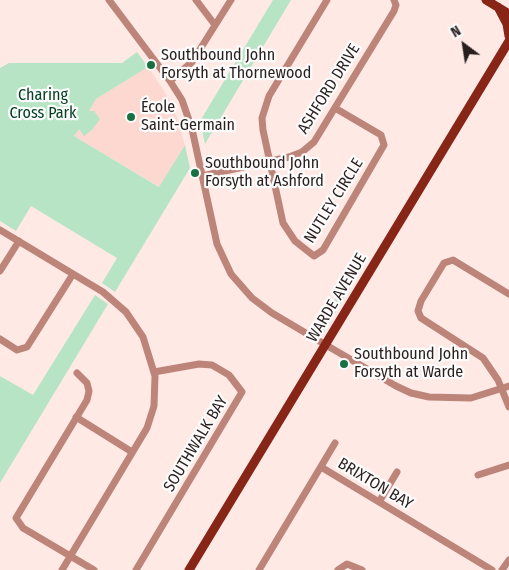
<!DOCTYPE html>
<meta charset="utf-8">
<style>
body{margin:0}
#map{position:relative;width:509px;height:570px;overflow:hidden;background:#ffe9e5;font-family:"Fira Sans Condensed",sans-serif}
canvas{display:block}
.north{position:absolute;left:439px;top:20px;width:50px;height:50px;-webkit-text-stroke:4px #fcfcfc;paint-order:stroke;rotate:329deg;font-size:14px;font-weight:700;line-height:20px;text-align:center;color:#291f1e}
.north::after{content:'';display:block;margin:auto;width:18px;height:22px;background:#291f1e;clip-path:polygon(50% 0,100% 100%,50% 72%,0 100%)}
</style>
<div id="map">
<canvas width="509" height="570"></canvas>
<div class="north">N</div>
</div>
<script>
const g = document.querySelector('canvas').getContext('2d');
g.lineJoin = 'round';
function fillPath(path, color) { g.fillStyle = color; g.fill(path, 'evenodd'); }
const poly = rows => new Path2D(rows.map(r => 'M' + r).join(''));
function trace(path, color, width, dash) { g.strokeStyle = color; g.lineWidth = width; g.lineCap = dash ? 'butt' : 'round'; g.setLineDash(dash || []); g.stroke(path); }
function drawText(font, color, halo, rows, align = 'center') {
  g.font = font + ' "Fira Sans Condensed",sans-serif'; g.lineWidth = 4.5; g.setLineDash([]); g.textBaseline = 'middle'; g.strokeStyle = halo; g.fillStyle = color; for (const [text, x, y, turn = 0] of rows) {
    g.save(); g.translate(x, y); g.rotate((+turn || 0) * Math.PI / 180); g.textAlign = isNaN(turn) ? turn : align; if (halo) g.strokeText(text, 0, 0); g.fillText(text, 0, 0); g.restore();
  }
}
fillPath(poly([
 [148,67,173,105,185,145,160,187,74,136,96,99]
]), '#fcd8d1');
fillPath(poly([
 [273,0,291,0,205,144,200,121],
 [137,52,148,67,96,99,89,111,94,111,100,119,92,130,84,136,79,129,74,136,159,187,185,145,190,168,115,292,102,283,117,258,31,206,16,231,0,221,0,68,9,63,122,63],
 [358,261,364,264,323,334,317,330],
 [95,295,108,304,0,483,0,376,33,395]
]), '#b6e4c5');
trace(poly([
 [109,0,170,81,182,100,192,129,217,244,231,274,252,298,272,313,326,345,396,386,411,393,429,397,471,398,509,386],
 [196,0,215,25],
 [327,0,269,96,262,118,263,130,283,223,295,241,314,256,323,250,384,145,381,135,335,108],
 [170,81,192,62,231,0],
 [202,176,289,157,302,152,314,142,394,11,396,5,394,0],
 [0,230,103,292,126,312,143,337,155,376,154,406,147,428,62,570],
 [0,271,19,241],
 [509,294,453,260,444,263,421,301,418,311,421,318,483,358,498,380,509,407],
 [0,339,17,350,27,347,73,274],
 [77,373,87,383,89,391,87,400,16,518,23,528,94,570],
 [76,417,132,452],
 [321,467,492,570],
 [478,475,509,465],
 [379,502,397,472],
 [136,570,242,392,229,375,212,365,199,364,154,372],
 [259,570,335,443],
 [338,570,347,564,362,570],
 [502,570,509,560]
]), '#bd857a', 7);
trace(poly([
 [486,0,509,14],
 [498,7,507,24,509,36],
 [189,570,509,41]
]), '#872517', 9);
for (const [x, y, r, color] of [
 [151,65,5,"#187043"],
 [131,117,5,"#187043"],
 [195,173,5,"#187043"],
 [344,364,5,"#187043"]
]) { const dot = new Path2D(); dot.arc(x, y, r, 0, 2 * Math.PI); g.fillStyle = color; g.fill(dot); trace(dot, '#fcfcfc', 2); }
drawText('16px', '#291f1e', '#fcfcfc', [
 ["Southbound John",161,56],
 ["Forsyth at Thornewood",161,74],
 ["École",141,108],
 ["Saint-Germain",141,126],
 ["Southbound John",205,164],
 ["Forsyth at Ashford",205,182],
 ["Southbound John",354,355],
 ["Forsyth at Warde",354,373]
], 'left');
drawText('16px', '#291f1e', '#fcfcfc', [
 ["ASHFORD DRIVE",329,89,-58],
 ["NUTLEY CIRCLE",334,201,-58],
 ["WARDE AVENUE",337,298,-59],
 ["SOUTHWALK BAY",196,444,-59],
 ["BRIXTON BAY",375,484,31]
]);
drawText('16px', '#054123', '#fcfcfc', [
 ["Charing",43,96],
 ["Cross Park",43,114]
]);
</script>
